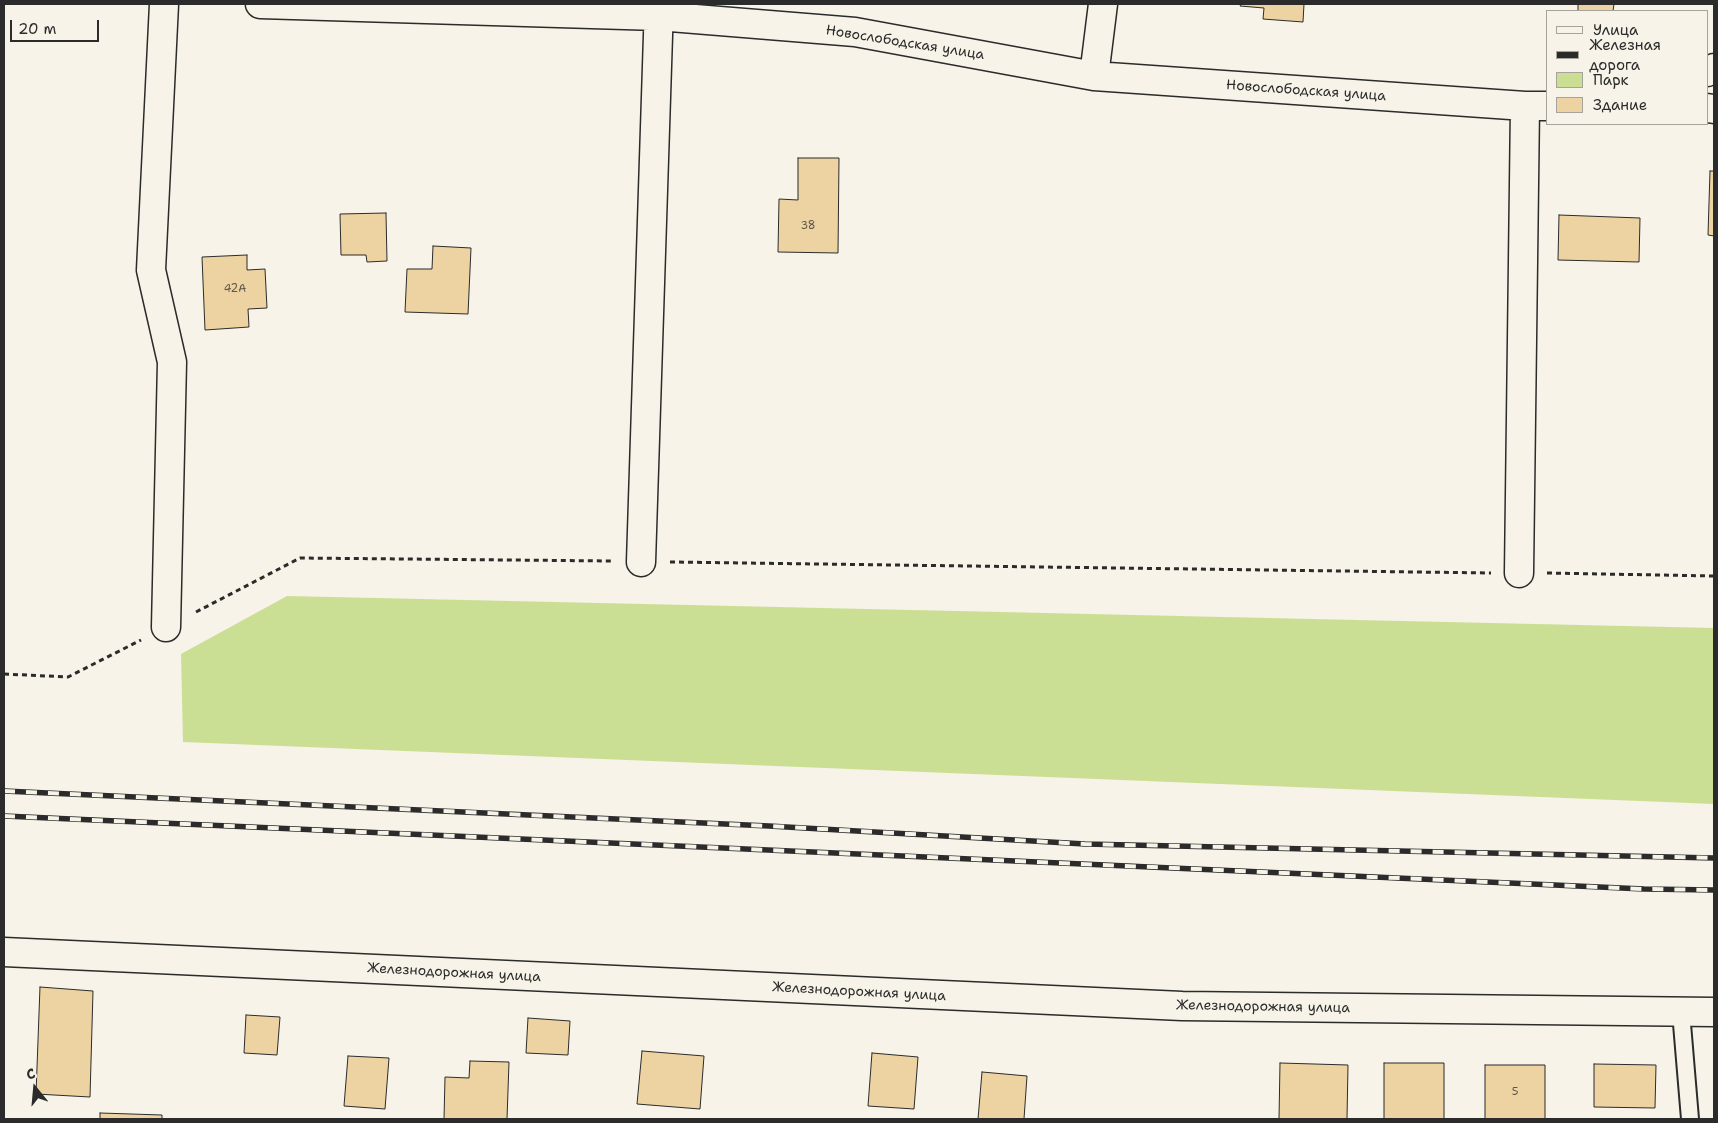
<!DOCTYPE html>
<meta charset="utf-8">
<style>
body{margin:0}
#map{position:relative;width:1718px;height:1123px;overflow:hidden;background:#f7f3e8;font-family:"Shantell Sans",sans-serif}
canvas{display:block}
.frame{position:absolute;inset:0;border:5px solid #2b2b2b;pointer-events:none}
.legend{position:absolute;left:1546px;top:10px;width:162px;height:115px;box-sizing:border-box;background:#f7f3e8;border:1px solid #a5a39c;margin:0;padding:6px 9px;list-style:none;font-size:15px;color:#2b2b2b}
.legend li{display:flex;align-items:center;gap:10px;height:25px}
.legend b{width:25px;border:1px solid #a5a39c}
.north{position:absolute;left:10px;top:1063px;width:50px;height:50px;-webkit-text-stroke:4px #f7f3e8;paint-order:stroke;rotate:343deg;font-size:14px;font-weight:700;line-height:20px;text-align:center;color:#2b2b2b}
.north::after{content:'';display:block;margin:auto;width:18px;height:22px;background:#2b2b2b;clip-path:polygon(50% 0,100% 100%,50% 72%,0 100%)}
.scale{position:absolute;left:10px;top:20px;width:89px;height:22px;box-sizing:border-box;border:2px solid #2b2b2b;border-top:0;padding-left:6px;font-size:15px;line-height:18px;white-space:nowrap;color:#2b2b2b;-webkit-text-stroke:4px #f7f3e8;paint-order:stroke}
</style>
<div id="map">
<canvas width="1718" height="1123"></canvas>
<div class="frame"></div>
<ul class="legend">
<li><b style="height:6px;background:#f7f3e8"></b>Улица</li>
<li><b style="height:6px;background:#2b2b2b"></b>Железная дорога</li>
<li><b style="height:14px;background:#cadf94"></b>Парк</li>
<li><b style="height:14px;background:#edd3a2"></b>Здание</li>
</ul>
<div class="north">С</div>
<div class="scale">20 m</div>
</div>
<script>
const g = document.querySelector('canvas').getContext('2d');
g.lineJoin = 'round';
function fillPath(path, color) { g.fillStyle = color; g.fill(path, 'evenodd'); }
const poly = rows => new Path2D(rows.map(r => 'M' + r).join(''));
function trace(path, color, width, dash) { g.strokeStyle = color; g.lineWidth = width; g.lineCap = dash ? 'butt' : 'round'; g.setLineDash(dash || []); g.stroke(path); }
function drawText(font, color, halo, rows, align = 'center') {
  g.font = font + ' "Shantell Sans",sans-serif'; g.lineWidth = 4.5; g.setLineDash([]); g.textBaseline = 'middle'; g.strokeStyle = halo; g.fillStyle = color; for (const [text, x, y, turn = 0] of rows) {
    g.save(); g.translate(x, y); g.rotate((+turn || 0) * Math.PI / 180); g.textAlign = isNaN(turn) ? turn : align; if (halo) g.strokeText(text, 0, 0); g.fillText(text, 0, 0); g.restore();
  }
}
fillPath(poly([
 [287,596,1714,628,1714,804,183,742,181,654]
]), '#cadf94');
const building = poly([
 [1241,4,1304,4,1303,22,1263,19,1264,8,1240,6,1241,4],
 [1578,4,1614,4,1613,11,1578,11,1578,4],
 [798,158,839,158,838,253,778,252,779,199,798,200,798,158],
 [1710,171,1714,171,1714,236,1708,235,1710,171],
 [386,213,387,261,367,262,366,255,341,255,340,214,386,213],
 [1559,215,1640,218,1639,262,1558,260,1559,215],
 [433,246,471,248,468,314,405,312,407,269,432,269,433,246],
 [247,255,247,270,265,269,267,308,248,309,249,327,205,330,202,257,247,255],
 [40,987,93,991,90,1097,36,1094,40,987],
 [246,1015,280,1017,277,1055,244,1053,246,1015],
 [528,1018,570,1021,568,1055,526,1053,528,1018],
 [642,1051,704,1056,700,1109,637,1104,642,1051],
 [872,1053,918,1057,914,1109,868,1106,872,1053],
 [348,1056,389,1058,385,1109,344,1106,348,1056],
 [470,1061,509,1062,507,1119,444,1119,445,1077,469,1078,470,1061],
 [1280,1063,1348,1065,1347,1119,1279,1119,1280,1063],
 [1384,1063,1444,1063,1444,1119,1384,1119,1384,1063],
 [1594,1064,1656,1065,1655,1108,1594,1107,1594,1064],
 [1485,1065,1545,1065,1545,1119,1485,1119,1485,1065],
 [982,1072,1027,1076,1024,1119,978,1119,982,1072],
 [100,1113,162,1115,162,1119,100,1119,100,1113]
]);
fillPath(building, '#edd3a2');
trace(building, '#2b2b2b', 1);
const lane = poly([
 [1681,1012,1690,1119]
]);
const street = poly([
 [164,4,151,270,172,362,166,627],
 [260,4,658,16,855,32,1094,76,1525,106,1547,106],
 [1707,72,1714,68],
 [1094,76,1103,4],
 [1707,108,1714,109],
 [641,562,659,4],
 [1519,573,1525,106],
 [4,952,1182,1006,1714,1012]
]);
trace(lane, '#2b2b2b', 20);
trace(street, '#2b2b2b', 31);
trace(poly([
 [670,562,1491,573],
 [1547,573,1714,576],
 [196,612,300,558,614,561],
 [4,674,68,677,141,640]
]), '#2b2b2b', 3, [5, 4]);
trace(lane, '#f7f3e8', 16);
trace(street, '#f7f3e8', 28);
const rail = poly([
 [4,791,769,826,1085,844,1714,858],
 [4,816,1644,889,1714,890]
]);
trace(rail, '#2b2b2b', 5.5);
trace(rail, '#f7f3e8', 4, [11]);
drawText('11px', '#5c5549', null, [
 ["38",808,226],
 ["42А",235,289],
 ["5",1515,1092]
]);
drawText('14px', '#2b2b2b', '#f7f3e8', [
 ["Новослободская улица",905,43,9],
 ["Новослободская улица",1306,91,4],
 ["Железнодорожная улица",454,973,3],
 ["Железнодорожная улица",859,992,3],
 ["Железнодорожная улица",1263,1007,1]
]);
</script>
